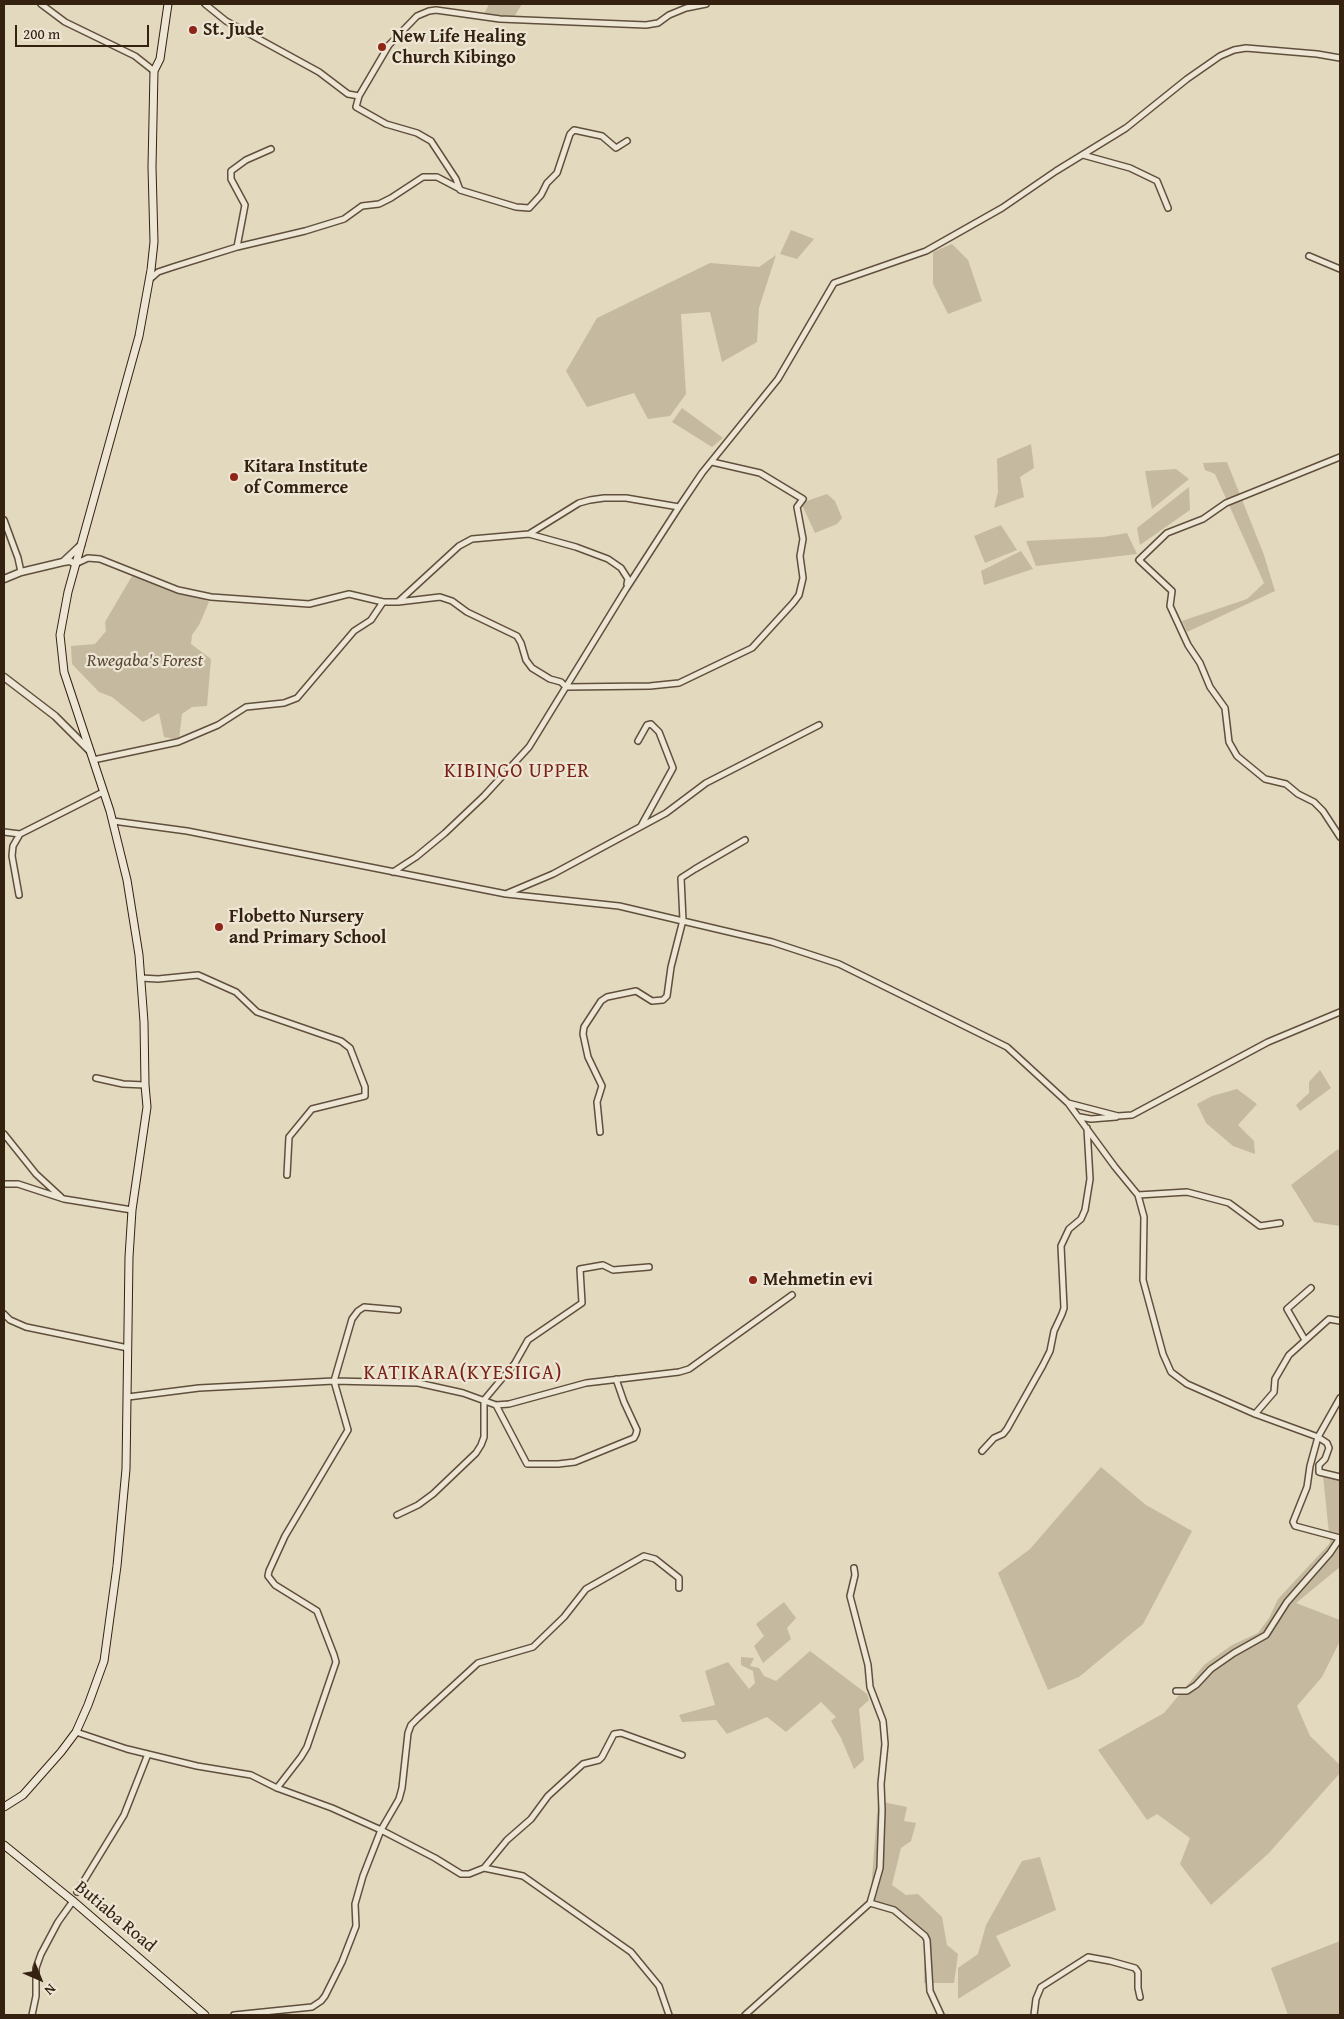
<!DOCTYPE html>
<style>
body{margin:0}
#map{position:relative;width:1344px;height:2019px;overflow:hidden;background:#e3d9be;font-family:"Gentium Book Plus",serif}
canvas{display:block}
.frame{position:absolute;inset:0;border:5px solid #352110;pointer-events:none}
.north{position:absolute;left:15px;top:1954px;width:50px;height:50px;-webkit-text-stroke:4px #ede6d5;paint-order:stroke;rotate:136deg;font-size:14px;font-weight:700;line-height:20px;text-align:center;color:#352110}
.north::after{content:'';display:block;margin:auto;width:18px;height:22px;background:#352110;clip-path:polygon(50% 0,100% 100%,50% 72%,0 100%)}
.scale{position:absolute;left:15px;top:25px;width:134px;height:22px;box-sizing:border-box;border:2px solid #352110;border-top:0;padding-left:6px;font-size:15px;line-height:18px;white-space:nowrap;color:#352110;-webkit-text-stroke:4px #ede6d5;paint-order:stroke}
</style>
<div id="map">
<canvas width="1344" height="2019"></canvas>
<div class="frame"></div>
<div class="north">N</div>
<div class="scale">200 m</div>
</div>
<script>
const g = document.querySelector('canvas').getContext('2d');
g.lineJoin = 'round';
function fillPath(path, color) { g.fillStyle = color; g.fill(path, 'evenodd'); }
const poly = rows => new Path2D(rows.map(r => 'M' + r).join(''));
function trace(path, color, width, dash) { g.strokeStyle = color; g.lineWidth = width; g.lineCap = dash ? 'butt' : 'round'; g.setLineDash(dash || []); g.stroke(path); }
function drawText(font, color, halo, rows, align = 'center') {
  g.font = font + ' "Gentium Book Plus",serif'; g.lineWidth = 4.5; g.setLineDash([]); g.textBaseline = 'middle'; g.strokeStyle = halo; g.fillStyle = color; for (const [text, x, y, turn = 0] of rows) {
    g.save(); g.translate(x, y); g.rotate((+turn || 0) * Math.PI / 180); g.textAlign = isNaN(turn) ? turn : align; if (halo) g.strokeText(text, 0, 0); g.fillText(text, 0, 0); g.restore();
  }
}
fillPath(poly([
 [489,4,522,4,514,17,508,17,484,14],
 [791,230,814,239,797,259,780,254],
 [952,244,968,260,982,301,948,314,933,284,933,252],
 [776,255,759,308,757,342,722,362,710,312,681,314,686,394,670,416,648,419,634,393,587,407,566,371,597,318,710,263,759,267],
 [682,408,723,438,712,447,672,422],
 [1031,444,1034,468,1020,477,1024,497,994,508,998,492,997,459],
 [1227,462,1264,555,1275,591,1187,632,1182,621,1247,599,1264,583,1215,474,1205,470,1203,463],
 [1176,469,1189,479,1152,509,1145,471],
 [1189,487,1190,510,1140,545,1137,528],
 [827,494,835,501,842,518,837,524,815,533,801,503],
 [1001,525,1017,550,985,563,974,536],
 [1127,533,1137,554,1036,566,1026,541,1103,537],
 [1021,551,1033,569,984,585,981,571],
 [132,576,149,581,175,593,196,594,209,602,199,625,192,635,191,644,211,659,207,706,192,707,182,714,179,740,164,737,159,713,143,722,112,697,99,692,72,664,71,646,95,644,106,631,105,622],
 [1320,1070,1331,1088,1300,1111,1296,1105,1309,1093,1309,1082],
 [1237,1089,1257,1104,1238,1125,1254,1141,1255,1154,1233,1146,1206,1123,1197,1104,1212,1096],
 [1338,1149,1340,1151,1340,1226,1314,1222,1291,1185],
 [1101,1467,1146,1505,1192,1531,1143,1624,1079,1677,1048,1690,998,1573,1030,1549],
 [1323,1476,1340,1478,1340,1567,1296,1603,1340,1620,1340,1641,1322,1677,1297,1706,1310,1736,1340,1765,1340,1773,1269,1853,1211,1905,1180,1864,1190,1838,1157,1814,1147,1820,1098,1750,1164,1713,1204,1665,1232,1645,1258,1633,1269,1618,1278,1599,1330,1543],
 [784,1602,796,1618,787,1628,791,1639,763,1663,754,1646,764,1636,756,1624],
 [810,1651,867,1694,869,1700,859,1709,864,1760,854,1769,841,1738,831,1721,836,1717,821,1702,786,1732,767,1717,727,1734,716,1720,682,1722,679,1715,715,1705,705,1671,728,1662,749,1689,755,1683,753,1671,741,1665,741,1657,754,1658,750,1666,759,1668,764,1676,776,1681],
 [878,1801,907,1807,904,1821,916,1823,911,1841,901,1848,892,1885,906,1895,918,1894,942,1917,947,1945,958,1954,954,1983,924,1983,924,1968,927,1946,922,1932,900,1914,870,1903],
 [1040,1857,1056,1910,996,1936,1011,1966,958,1999,958,1968,978,1954,986,1925,1022,1861],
 [1340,1941,1340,2015,1288,2015,1271,1968]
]), '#c5baa0');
const minor = poly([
 [41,4,65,22,135,56,154,71],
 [205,4,226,21,319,72,348,94,359,96,389,45,417,16,429,11,436,10,500,19,646,25,658,23,669,15,686,8,706,4],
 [359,96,356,107,386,124,417,133,431,141,456,179,460,190,516,207,529,208,541,195,547,183,557,173,570,134,574,130,602,136,616,148,627,141],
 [1083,155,1130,168,1157,181,1168,208],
 [237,247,245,205,231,179,231,171,246,160,271,149],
 [1309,256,1340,269],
 [149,280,158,272,173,267,237,247,305,231,344,219,362,206,379,204,391,198,423,177,437,177,460,189],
 [1340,457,1226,503,1203,519,1167,533,1139,560,1172,591,1170,606,1188,645,1200,663,1210,687,1225,708,1229,742,1237,756,1265,779,1286,784,1298,794,1314,802,1323,811,1340,837],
 [4,520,18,558,21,572],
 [529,534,576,547,608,559,621,568,628,579,627,584],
 [75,564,88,558,100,559,178,590,211,597,309,604,349,594,383,602,398,602,459,546,472,539,529,534,579,503,590,500,604,498,626,498,679,507],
 [398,602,440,597,452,601,467,612,517,636,521,643,526,660,532,668,550,679,561,682,566,687,650,686,679,683,752,648,793,603,799,595,803,578,800,556,803,539,797,507,803,499,760,473,712,462],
 [638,741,647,725,651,724,659,732,673,768,641,826],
 [93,760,178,742,218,725,246,707,284,703,297,698,354,631,371,620,383,602],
 [113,821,187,831,506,894,619,906,772,942,839,964,1007,1047,1068,1103,1118,1116,1132,1115,1268,1042,1340,1012],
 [4,832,20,834],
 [393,872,416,857,445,833,484,796,529,747,626,589,679,507,702,473,778,379,834,283,926,251,1002,208,1056,171,1126,128,1187,79,1220,56,1234,50,1246,48,1317,54,1340,58],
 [508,893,553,874,666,813,706,783,819,725],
 [19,895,12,856,13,846,20,834,103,792],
 [141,978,158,979,198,975,236,992,257,1012,341,1041,350,1048,365,1087,365,1096,312,1109,289,1137,287,1175],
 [96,1078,123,1084,145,1085],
 [1068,1103,1115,1167,1138,1195,1144,1217,1143,1280,1163,1354,1171,1372,1187,1384,1255,1414,1318,1437,1340,1398],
 [1080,1117,1091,1119,1116,1117],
 [600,1132,597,1102,602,1086,588,1057,583,1034,584,1027,601,1001,607,997,636,991,652,1001,663,1000,667,996,671,967,683,920,681,878,695,869,745,840],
 [4,1134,36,1174,61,1197],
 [4,1184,18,1184,64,1199,132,1210],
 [1138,1195,1187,1192,1229,1203,1260,1226,1280,1223],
 [4,1314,10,1320,26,1327,128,1348],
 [1305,1340,1287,1309,1311,1288],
 [128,1397,199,1388,334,1381,418,1383,463,1393,496,1405,509,1404,586,1383,679,1372,689,1369,792,1295],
 [496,1405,527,1464,558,1464,575,1462,634,1438,636,1434,637,1430,624,1402,616,1379],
 [1255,1414,1274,1392,1275,1379,1289,1355,1329,1319,1340,1321],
 [982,1451,994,1438,1003,1434,1007,1429,1043,1365,1050,1351,1054,1331,1062,1314,1064,1308,1061,1246,1069,1229,1081,1219,1085,1210,1090,1179,1087,1128],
 [1340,1477,1319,1472,1319,1465,1325,1459,1329,1448,1327,1443,1318,1437,1310,1466,1307,1487,1293,1522,1295,1526,1340,1538],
 [397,1515,418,1505,433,1494,476,1453,481,1445,484,1437,484,1400,515,1363,528,1340,582,1303,580,1269,603,1265,613,1270,649,1267],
 [1176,1691,1187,1691,1196,1685,1211,1669,1234,1653,1266,1635,1287,1602,1330,1553,1340,1538],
 [76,1732,127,1749,197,1766,251,1775,277,1788,332,1808,381,1830,435,1858,461,1874,469,1874,484,1868,523,1876,631,1952,659,1986,669,2015],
 [277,1788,301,1757,307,1747,336,1662,334,1655,317,1611,275,1585,268,1576,269,1571,285,1536,348,1430,334,1381,352,1319,358,1311,364,1307,398,1310],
 [484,1868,507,1840,531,1819,548,1796,583,1764,599,1760,602,1757,614,1734,621,1733,682,1755],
 [77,1892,124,1815,148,1754],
 [870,1903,894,1910,925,1936,927,1940,930,1991,941,2015],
 [32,2015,36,1996,36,1968,41,1954,58,1922,73,1901],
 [234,2015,312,2007,321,2001,325,1996,342,1962,356,1926,355,1904,363,1876,381,1830,399,1799,402,1788,408,1733,411,1725,418,1718,478,1663,533,1647,564,1617,586,1589,644,1556,655,1559,679,1578,679,1588],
 [745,2015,870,1903,880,1868,882,1810,881,1784,885,1744,883,1721,870,1687,868,1665,850,1596,855,1575,854,1568],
 [1034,2015,1036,1999,1041,1987,1088,1957,1110,1961,1135,1968,1138,1972,1138,1988,1140,1997]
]);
const tertiary = poly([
 [63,562,81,545],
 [4,579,21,572,63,562,70,561,75,564],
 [4,677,55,716,90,751]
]);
const secondary = poly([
 [4,1807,23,1795,61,1752,76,1732,88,1705,104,1661,117,1566,126,1469,129,1257,132,1210,147,1107,145,1085,144,1022,139,955,127,880,110,811,64,672,60,635,68,592,139,336,151,270,154,242,152,167,154,71,160,59,168,4],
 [4,1845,73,1901,205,2015]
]);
trace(minor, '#604f3c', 8);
trace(tertiary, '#604f3c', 9);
trace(secondary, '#352110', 9);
trace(minor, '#ede6d5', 5);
trace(tertiary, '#ede6d5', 6);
trace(secondary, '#ede6d5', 7);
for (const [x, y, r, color] of [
 [193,30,5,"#8f2418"],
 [382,47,5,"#8f2418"],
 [234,477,5,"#8f2418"],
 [219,927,5,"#8f2418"],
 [753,1280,5,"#8f2418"]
]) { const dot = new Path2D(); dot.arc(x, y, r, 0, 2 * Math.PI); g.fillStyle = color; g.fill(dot); trace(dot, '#ede6d5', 2); }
drawText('bold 18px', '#352110', '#ede6d5', [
 ["St. Jude",203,30],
 ["New Life Healing",392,37],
 ["Church Kibingo",392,58],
 ["Kitara Institute",244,467],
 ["of Commerce",244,488],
 ["Flobetto Nursery",229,917],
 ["and Primary School",229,938],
 ["Mehmetin evi",763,1280]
], 'left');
drawText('italic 18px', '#594734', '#ede6d5', [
 ["Rwegaba's Forest",145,661]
]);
drawText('18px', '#352110', '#ede6d5', [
 ["Butiaba Road",115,1917,40]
]);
g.letterSpacing = '1px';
drawText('20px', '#7a1f14', '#ede6d5', [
 ["KIBINGO UPPER",517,772],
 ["KATIKARA(KYESIIGA)",463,1374]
]);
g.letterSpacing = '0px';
</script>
